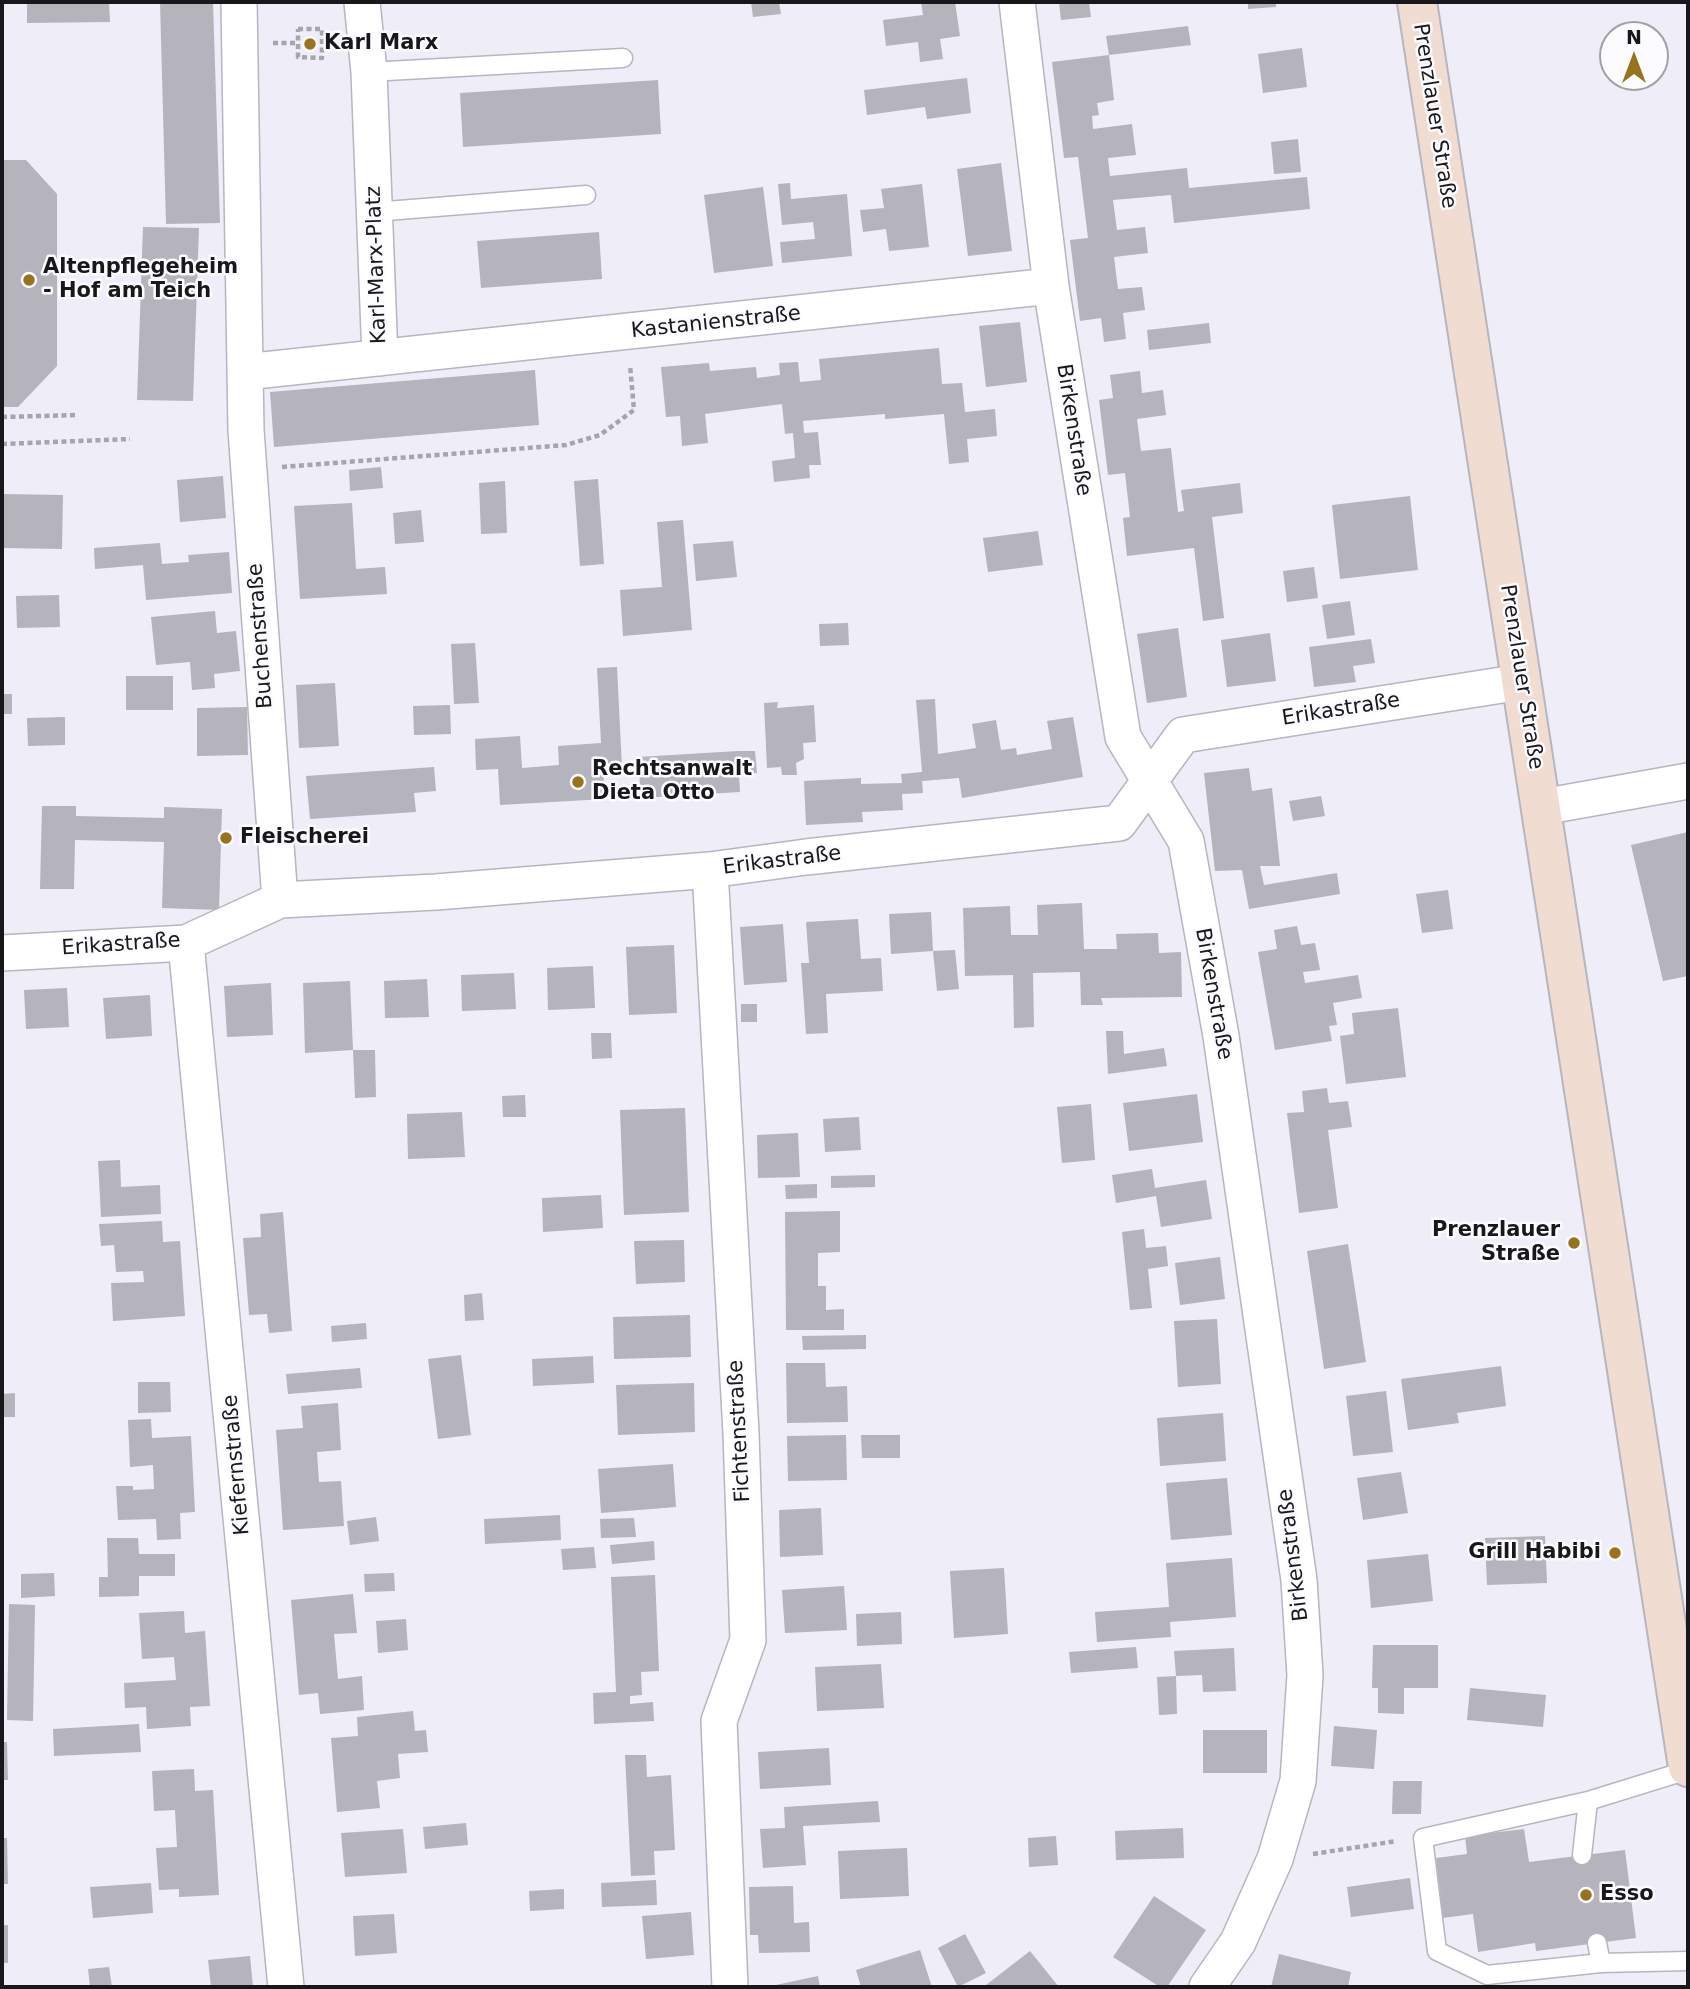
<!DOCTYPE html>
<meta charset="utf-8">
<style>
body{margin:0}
#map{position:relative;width:1690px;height:1989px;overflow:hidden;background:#efedf7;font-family:"DejaVu Sans",sans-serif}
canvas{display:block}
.frame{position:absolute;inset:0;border:4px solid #18171b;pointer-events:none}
.north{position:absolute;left:1599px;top:21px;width:70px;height:70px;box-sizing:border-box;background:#fcfbfe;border:2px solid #a1a0a3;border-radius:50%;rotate:0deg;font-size:19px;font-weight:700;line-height:28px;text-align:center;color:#18171b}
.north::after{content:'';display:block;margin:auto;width:24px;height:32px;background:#97731d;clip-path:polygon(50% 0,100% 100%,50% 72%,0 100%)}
</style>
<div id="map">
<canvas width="1690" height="1989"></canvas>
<div class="frame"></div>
<div class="north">N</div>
</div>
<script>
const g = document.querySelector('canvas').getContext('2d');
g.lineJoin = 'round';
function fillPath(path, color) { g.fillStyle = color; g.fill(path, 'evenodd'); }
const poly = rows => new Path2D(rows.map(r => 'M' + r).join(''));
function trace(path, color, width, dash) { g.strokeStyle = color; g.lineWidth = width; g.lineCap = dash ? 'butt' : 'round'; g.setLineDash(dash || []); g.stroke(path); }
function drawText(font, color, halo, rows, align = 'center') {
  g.font = font + ' "DejaVu Sans",sans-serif'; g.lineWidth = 5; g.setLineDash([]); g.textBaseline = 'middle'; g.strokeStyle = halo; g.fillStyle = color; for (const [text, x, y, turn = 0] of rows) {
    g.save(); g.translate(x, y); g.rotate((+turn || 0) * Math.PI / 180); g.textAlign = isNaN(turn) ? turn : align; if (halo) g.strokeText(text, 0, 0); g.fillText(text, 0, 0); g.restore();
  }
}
fillPath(poly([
 [27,2,109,2,110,22,27,23],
 [160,2,213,2,220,223,166,224],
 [751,2,779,2,781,14,753,17],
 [921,2,955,2,960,36,940,39,943,59,920,62,918,42,886,46,883,20,923,15],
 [1059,2,1089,2,1091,17,1061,20],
 [1248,2,1276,2,1276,7,1248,9],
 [1188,26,1191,45,1109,55,1106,36],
 [1302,48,1307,87,1263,93,1258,54],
 [1109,55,1114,100,1097,103,1099,115,1092,116,1093,129,1132,124,1136,155,1108,158,1110,176,1187,168,1189,188,1307,177,1310,209,1174,223,1171,195,1113,200,1117,230,1145,227,1148,253,1114,257,1118,289,1142,287,1145,310,1123,313,1126,339,1104,342,1101,318,1080,321,1070,240,1088,238,1078,157,1064,158,1052,62],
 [967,78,971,113,927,119,925,107,867,115,864,90],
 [658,80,661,134,463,147,460,93],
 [1298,139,1301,172,1274,174,1271,142],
 [2,160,26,160,57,194,57,366,18,407,2,407],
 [1001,163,1012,251,968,256,957,169],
 [790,183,791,199,847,194,852,256,782,263,780,242,815,239,813,222,782,225,778,184],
 [922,184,929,247,889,251,886,229,863,232,860,210,884,208,881,189],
 [763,187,773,266,714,273,704,195],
 [143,227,199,228,193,401,137,400],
 [599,232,602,279,481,288,477,241],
 [1020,322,1027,382,986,387,979,326],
 [1209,323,1211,343,1149,350,1147,330],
 [939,348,942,384,962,383,965,412,995,409,997,436,967,439,969,462,949,464,944,414,885,419,885,414,825,419,803,421,804,433,818,432,821,465,809,465,810,478,774,482,772,461,795,458,793,433,785,434,782,404,705,414,708,443,682,446,680,416,666,417,661,367,709,363,710,371,756,367,757,378,780,375,779,363,798,362,800,382,821,380,819,359],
 [535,370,539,425,274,447,270,392],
 [1140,371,1142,393,1163,390,1166,415,1137,419,1141,451,1171,448,1178,512,1184,511,1181,490,1240,483,1243,513,1212,517,1224,618,1203,621,1194,548,1127,556,1123,518,1130,517,1125,473,1108,475,1099,400,1113,398,1110,375],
 [381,467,383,488,350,491,349,470],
 [223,476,226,518,180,522,177,480],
 [598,479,604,564,580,566,574,481],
 [505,481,507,533,481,534,479,483],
 [2,494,63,495,62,549,2,548],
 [1410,496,1418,570,1340,579,1332,505],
 [352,503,356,569,385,567,387,594,300,599,294,506],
 [421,510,424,542,395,544,393,513],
 [683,520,692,630,623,636,620,590,662,587,657,522],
 [1038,531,1043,565,988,572,983,538],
 [733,541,737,577,696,581,693,544],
 [160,543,162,564,189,562,188,555,229,552,232,593,146,600,143,565,95,569,94,548],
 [1314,567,1318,598,1287,602,1283,571],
 [59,595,60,627,17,628,16,596],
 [1350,601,1355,635,1327,639,1322,605],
 [215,611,217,633,236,631,240,671,214,674,215,688,192,690,190,662,156,665,151,617],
 [848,623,849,645,820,646,819,624],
 [1178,628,1187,697,1147,703,1137,634],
 [1270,633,1276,681,1227,687,1221,640],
 [1371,639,1375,663,1353,666,1356,682,1314,687,1309,647],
 [475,643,479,703,454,704,451,644],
 [617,667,622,768,603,769,605,799,500,805,498,769,476,770,475,739,520,736,522,768,559,765,558,746,601,743,597,668],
 [126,676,173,676,173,710,126,710],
 [335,683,339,746,299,748,296,685],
 [2,694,12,694,12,714,2,714],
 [935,699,938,754,976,748,972,724,996,720,1001,750,1016,748,1017,755,1052,749,1047,721,1073,717,1083,777,962,798,959,778,922,781,923,793,902,794,903,810,862,812,863,822,806,825,804,781,861,778,861,784,902,783,901,774,922,772,916,700],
 [778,702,777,708,814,705,816,742,803,743,804,759,796,763,797,775,782,775,781,767,767,768,764,703],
 [450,705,451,734,414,735,413,706],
 [247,707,248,755,197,756,197,708],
 [65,717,65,745,28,746,27,718],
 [738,751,755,751,757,773,739,774,740,792,641,798,638,757],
 [434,767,436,791,414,793,416,812,310,819,306,776],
 [1249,768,1252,791,1272,788,1280,866,1260,866,1264,885,1337,873,1340,894,1249,909,1242,870,1215,871,1204,773],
 [1321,796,1325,816,1293,821,1289,801],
 [42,806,76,806,76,816,164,818,164,807,222,809,219,910,162,908,164,842,75,840,74,889,40,889],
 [1688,832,1688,976,1663,981,1631,845],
 [1448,890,1453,929,1422,933,1416,894],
 [1082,903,1084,949,1117,949,1116,934,1158,933,1159,953,1181,952,1182,997,1101,998,1103,1005,1081,1005,1080,972,1033,973,1034,1027,1014,1028,1013,975,965,976,963,908,1010,906,1011,935,1038,935,1037,905],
 [931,912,933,951,891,954,889,914],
 [858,919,861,959,881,958,883,991,826,994,828,1033,806,1034,801,963,809,963,806,922],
 [783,924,787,982,744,985,740,927],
 [1297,926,1301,945,1315,943,1320,970,1303,972,1305,983,1358,975,1362,998,1333,1003,1337,1025,1329,1026,1332,1041,1275,1050,1258,952,1277,949,1274,930],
 [674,945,677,1013,629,1015,626,947],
 [955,950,959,989,937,991,933,951],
 [593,966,595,1008,548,1010,547,968],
 [514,973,516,1009,462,1011,461,975],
 [427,979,429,1017,385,1018,384,981],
 [350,981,353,1050,305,1053,303,983],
 [271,983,273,1035,227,1037,224,986],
 [67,988,69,1027,26,1029,24,990],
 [150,995,152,1036,106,1039,103,998],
 [741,1004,757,1004,757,1022,741,1022],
 [1398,1008,1406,1077,1346,1084,1340,1036,1354,1034,1352,1013],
 [1106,1031,1123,1031,1124,1054,1164,1048,1167,1066,1108,1074],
 [591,1033,611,1033,612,1058,592,1059],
 [353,1050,375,1050,376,1097,355,1098],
 [1327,1088,1329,1103,1348,1101,1352,1127,1328,1130,1338,1208,1299,1213,1287,1113,1304,1112,1302,1091],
 [1197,1094,1203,1142,1129,1151,1123,1103],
 [525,1095,526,1117,503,1117,502,1096],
 [1091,1104,1095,1160,1062,1163,1057,1107],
 [685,1108,689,1212,624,1215,620,1110],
 [462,1112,465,1157,408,1159,407,1114],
 [859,1117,861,1150,825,1152,823,1119],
 [798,1133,800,1177,758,1178,757,1135],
 [120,1160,121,1187,160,1185,161,1214,101,1217,98,1161],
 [1152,1169,1155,1188,1206,1180,1212,1219,1161,1227,1156,1196,1116,1203,1112,1175],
 [875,1175,875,1187,831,1188,831,1176],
 [817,1184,817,1198,786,1199,785,1185],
 [601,1195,603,1228,543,1232,542,1198],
 [840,1211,840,1252,818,1253,818,1286,826,1286,826,1310,844,1309,844,1330,786,1330,785,1212],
 [283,1212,292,1331,269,1333,267,1314,249,1315,243,1238,261,1237,260,1214],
 [162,1221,163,1242,180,1241,185,1316,113,1321,111,1283,144,1282,143,1271,116,1272,114,1245,101,1246,99,1224],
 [1144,1229,1146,1248,1166,1246,1168,1266,1148,1269,1152,1308,1130,1310,1122,1232],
 [684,1240,685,1282,636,1284,634,1241],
 [1348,1244,1366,1362,1324,1369,1307,1251],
 [1220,1257,1225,1299,1180,1305,1175,1263],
 [482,1293,484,1320,465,1321,464,1295],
 [690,1315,691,1357,614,1359,613,1317],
 [1217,1319,1221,1384,1178,1387,1174,1321],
 [366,1323,367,1339,332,1342,331,1326],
 [866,1335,866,1349,803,1350,802,1336],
 [461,1355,471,1435,438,1439,428,1359],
 [593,1356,594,1383,533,1386,532,1359],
 [786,1363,825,1363,826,1387,847,1386,848,1422,787,1423],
 [1501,1366,1506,1406,1457,1413,1459,1423,1408,1430,1401,1379],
 [360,1368,362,1388,288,1394,286,1374],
 [138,1382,170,1382,171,1412,138,1413],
 [694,1383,695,1432,618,1435,616,1385],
 [1386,1391,1393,1452,1353,1456,1346,1396],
 [15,1393,15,1417,3,1417,3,1394],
 [338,1403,341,1450,317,1452,319,1482,341,1481,344,1526,283,1530,276,1430,303,1428,301,1406],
 [1223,1413,1226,1461,1160,1466,1157,1418],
 [151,1419,152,1438,191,1436,195,1512,180,1513,181,1539,157,1540,156,1519,118,1520,116,1486,133,1486,133,1490,154,1489,153,1465,130,1467,128,1420],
 [846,1435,847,1480,788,1481,787,1436],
 [861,1435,900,1435,900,1458,862,1458],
 [673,1464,676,1507,601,1513,598,1469],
 [1401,1472,1408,1513,1363,1520,1357,1478],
 [1227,1478,1232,1535,1171,1540,1166,1483],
 [821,1508,823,1555,780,1557,779,1510],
 [560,1515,561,1540,485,1544,484,1519],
 [376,1517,379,1541,350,1545,347,1521],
 [634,1518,636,1537,601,1538,600,1519],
 [1545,1536,1547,1583,1487,1585,1485,1538],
 [107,1538,138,1538,139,1554,175,1554,175,1576,139,1576,139,1596,99,1597,99,1577,108,1577],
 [654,1541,655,1560,612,1564,610,1545],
 [594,1547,596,1568,563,1570,561,1549],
 [1428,1554,1433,1601,1371,1608,1367,1560],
 [1232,1558,1236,1617,1170,1622,1171,1637,1097,1642,1095,1612,1169,1607,1166,1563],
 [1004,1568,1008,1634,954,1638,950,1571],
 [54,1573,55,1596,21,1598,21,1574],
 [394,1573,395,1591,365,1592,364,1574],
 [655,1575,659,1671,641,1672,642,1695,630,1696,630,1704,653,1702,654,1721,594,1724,593,1693,616,1692,611,1577],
 [844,1586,847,1630,785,1633,782,1590],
 [353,1594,357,1633,334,1634,338,1679,362,1676,364,1710,320,1714,318,1693,299,1695,291,1600],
 [9,1604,35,1605,33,1721,7,1720],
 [184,1611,185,1633,205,1631,210,1706,190,1707,191,1726,147,1729,146,1707,125,1708,124,1683,176,1680,174,1657,142,1659,139,1613],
 [901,1612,902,1644,857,1646,856,1614],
 [406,1619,408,1650,378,1653,376,1621],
 [1373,1645,1438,1645,1438,1688,1404,1688,1404,1714,1378,1713,1378,1688,1372,1688],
 [1136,1647,1138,1668,1071,1673,1069,1652],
 [1234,1648,1236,1691,1203,1692,1202,1675,1176,1676,1177,1714,1159,1715,1157,1677,1176,1676,1174,1651],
 [881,1664,884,1708,817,1711,815,1667],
 [1470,1688,1546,1695,1543,1727,1467,1720],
 [413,1711,415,1731,426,1730,428,1752,398,1754,400,1778,377,1781,380,1808,337,1812,331,1738,358,1736,357,1717],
 [139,1724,141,1752,54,1756,53,1729],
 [1334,1726,1377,1730,1374,1769,1331,1766],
 [1203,1730,1267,1730,1267,1773,1203,1773],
 [2,1742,7,1742,8,1780,2,1780],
 [829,1748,831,1785,760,1789,758,1752],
 [625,1755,646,1755,647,1777,671,1775,675,1850,654,1851,655,1875,631,1876],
 [194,1769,195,1791,213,1790,219,1895,179,1897,179,1889,159,1890,156,1848,177,1847,175,1810,154,1811,152,1771],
 [1393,1781,1422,1781,1421,1814,1392,1814],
 [878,1801,880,1822,803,1826,806,1865,763,1868,760,1829,785,1828,784,1807],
 [466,1823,468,1845,425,1849,423,1827],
 [1183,1828,1184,1858,1116,1860,1115,1831],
 [403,1829,407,1873,345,1877,341,1833],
 [1524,1829,1529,1862,1625,1850,1636,1938,1536,1951,1535,1943,1478,1952,1473,1914,1443,1918,1436,1858,1467,1854,1465,1836],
 [1056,1836,1058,1865,1029,1867,1028,1838],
 [2,1838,7,1838,8,1884,2,1884],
 [907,1848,909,1896,840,1899,838,1851],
 [1410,1878,1414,1909,1351,1917,1347,1887],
 [656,1880,657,1905,602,1907,601,1883],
 [151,1883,153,1913,93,1918,90,1887],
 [793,1886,794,1923,809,1922,810,1952,759,1953,758,1935,750,1935,749,1887],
 [564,1889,564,1909,530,1911,529,1891],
 [1154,1896,1206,1930,1167,1987,1160,1987,1113,1957],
 [691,1912,694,1955,646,1959,642,1916],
 [394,1914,397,1953,355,1956,353,1916],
 [2,1925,8,1925,8,1963,2,1963],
 [965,1934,986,1973,958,1987,938,1948],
 [920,1950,932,1987,861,1987,856,1970],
 [1030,1951,1059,1987,988,1987,986,1985],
 [1279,1954,1351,1972,1348,1987,1271,1987],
 [250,1956,253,1987,211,1987,208,1960],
 [109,1967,112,1987,90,1987,88,1969],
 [818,1976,820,1987,772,1987,771,1986]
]), '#b5b3bc');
const service = poly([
 [369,72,623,58],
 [374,212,586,195],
 [1688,1770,1588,1801,1423,1838,1437,1951,1487,1975,1601,1963,1688,1961],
 [1582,1855,1588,1801],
 [1597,1943,1601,1963]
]);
const minor = poly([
 [239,2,246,430,280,900],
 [362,2,369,72,380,358],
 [1017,2,1051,286,1123,737,1186,841,1221,1036,1299,1580,1305,1675,1298,1781,1275,1859,1238,1942,1207,1987],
 [245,372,1051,286],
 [1542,807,1688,781],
 [710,870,741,1433,748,1640,719,1721,730,1987],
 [186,943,286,1987],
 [2,953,186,943,280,900,436,892,710,870,806,857,1119,823,1183,735,1521,682]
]);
const secondary = poly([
 [1417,2,1688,1767]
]);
trace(service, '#b7b5bf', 21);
trace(minor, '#b7b5bf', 38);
trace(secondary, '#b7b5bf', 42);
trace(poly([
 [298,29,322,29,322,58,298,57,298,29],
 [273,43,298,43],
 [2,417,78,415],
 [2,444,130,439],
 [282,467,566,445,600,435,634,410,630,365],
 [1313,1854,1397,1841]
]), '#a6a4ac', 4.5, [5, 3.5]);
trace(service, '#fff', 18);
trace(minor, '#fff', 35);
trace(secondary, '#f1dcd2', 38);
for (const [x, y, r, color] of [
 [310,44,7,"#97731d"],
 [29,280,7,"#97731d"],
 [578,782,7,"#97731d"],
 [226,838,7,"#97731d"],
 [1574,1243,7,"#97731d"],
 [1615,1553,7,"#97731d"],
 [1586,1895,7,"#97731d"]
]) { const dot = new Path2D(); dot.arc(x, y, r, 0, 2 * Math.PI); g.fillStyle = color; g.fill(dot); trace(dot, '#fcfbfe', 2.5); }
drawText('bold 21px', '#18171b', '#fcfbfe', [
 ["Karl Marx",324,44],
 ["Altenpflegeheim",43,268],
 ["- Hof am Teich",43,292],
 ["Rechtsanwalt",592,770],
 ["Dieta Otto",592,794],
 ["Fleischerei",240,838],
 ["Prenzlauer",1560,1231,"right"],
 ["Straße",1560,1255,"right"],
 ["Grill Habibi",1601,1553,"right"],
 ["Esso",1600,1895]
], 'left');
drawText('21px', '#18171b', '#fcfbfe', [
 ["Prenzlauer Straße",1434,116,81],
 ["Karl-Marx-Platz",377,265,-92],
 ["Kastanienstraße",716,323,-6],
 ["Birkenstraße",1073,430,81],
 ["Buchenstraße",261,636,-94],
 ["Prenzlauer Straße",1521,677,81],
 ["Erikastraße",1341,710,-9],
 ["Erikastraße",782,861,-7],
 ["Erikastraße",121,945,-4],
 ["Birkenstraße",1213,994,80],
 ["Fichtenstraße",740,1431,-93],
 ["Kiefernstraße",237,1465,-95],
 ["Birkenstraße",1294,1555,-97]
]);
</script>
